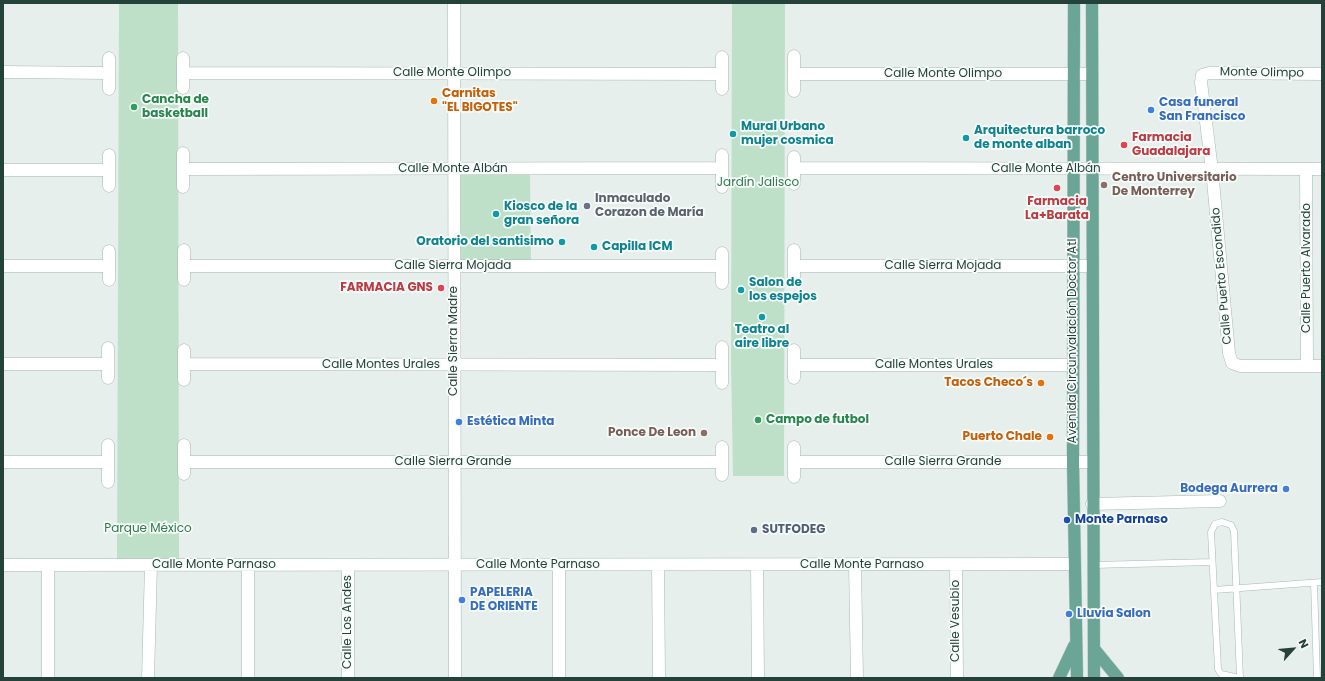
<!DOCTYPE html>
<meta charset="utf-8">
<style>
body{margin:0}
#map{position:relative;width:1325px;height:681px;overflow:hidden;background:#e6efeb;font-family:Poppins,sans-serif}
canvas{display:block}
.frame{position:absolute;inset:0;border:4px solid #24423a;pointer-events:none}
.north{position:absolute;left:1273px;top:629px;width:40px;height:40px;-webkit-text-stroke:3px #f7fbf9;paint-order:stroke;rotate:63deg;font-size:11px;font-weight:700;line-height:16px;text-align:center;color:#24423a}
.north::after{content:'';display:block;margin:auto;width:14px;height:18px;background:#24423a;clip-path:polygon(50% 0,100% 100%,50% 72%,0 100%)}
</style>
<div id="map">
<canvas width="1325" height="681"></canvas>
<div class="frame"></div>
<div class="north">N</div>
</div>
<script>
const g = document.querySelector('canvas').getContext('2d');
g.lineJoin = 'round';
function fillPath(path, color) { g.fillStyle = color; g.fill(path, 'evenodd'); }
const poly = rows => new Path2D(rows.map(r => 'M' + r).join(''));
function trace(path, color, width, dash) { g.strokeStyle = color; g.lineWidth = width; g.lineCap = dash ? 'butt' : 'round'; g.setLineDash(dash || []); g.stroke(path); }
function drawText(font, color, halo, rows, align = 'center') {
  g.font = font + ' Poppins,sans-serif'; g.lineWidth = 3.5; g.setLineDash([]); g.textBaseline = 'middle'; g.strokeStyle = halo; g.fillStyle = color; for (const [text, x, y, turn = 0] of rows) {
    g.save(); g.translate(x, y); g.rotate((+turn || 0) * Math.PI / 180); g.textAlign = isNaN(turn) ? turn : align; if (halo) g.strokeText(text, 0, 0); g.fillText(text, 0, 0); g.restore();
  }
}
fillPath(poly([
 [119,3,178,3,179,560,117,559],
 [732,3,785,3,784,476,733,476,731,363],
 [530,173,531,260,460,260,460,175]
]), '#bfe0c8');
const service = poly([
 [1222,522,1231,525,1234,531,1240,678,1221,674,1218,669,1211,532,1215,524,1222,522],
 [1093,565,1212,562],
 [1314,583,1317,678],
 [1214,590,1322,582]
]);
const minor = poly([
 [722,57,722,89],
 [109,58,109,89],
 [3,72,109,73],
 [183,73,722,74],
 [794,74,1092,74],
 [1322,74,1209,73,1202,75,1201,82,1212,170,1229,353,1232,363,1240,366,1322,366],
 [183,88,183,58],
 [794,91,794,56],
 [183,153,183,187],
 [794,157,794,184],
 [794,168,1322,169],
 [183,169,722,168],
 [1306,169,1307,366],
 [3,170,109,170],
 [109,186,109,155],
 [722,187,722,155],
 [184,250,184,280],
 [109,251,109,280],
 [722,253,722,283],
 [3,266,109,266],
 [184,266,722,266],
 [794,266,1092,266],
 [794,280,794,250],
 [722,347,722,383],
 [3,364,108,364],
 [184,364,722,365],
 [794,365,1073,365],
 [108,378,108,348],
 [794,378,794,350],
 [184,380,184,350],
 [184,445,184,474],
 [3,462,108,462],
 [184,462,722,462],
 [794,462,1092,462],
 [722,475,722,447],
 [794,477,794,447],
 [108,482,108,445],
 [1092,504,1220,501],
 [3,565,1074,564],
 [248,565,248,678],
 [348,565,348,678],
 [559,565,559,678],
 [658,565,659,678],
 [757,565,758,678],
 [855,565,857,678],
 [956,565,957,678],
 [48,678,48,565],
 [148,678,151,565]
]);
const tertiary = poly([
 [454,3,455,678]
]);
const primary = poly([
 [1074,3,1073,462,1077,678],
 [1092,3,1094,678],
 [1095,650,1118,678],
 [1059,678,1074,646]
]);
trace(service, '#a8b8b2', 7);
trace(minor, '#a8b8b2', 13);
trace(tertiary, '#a8b8b2', 13);
trace(primary, '#c2cac8', 13);
trace(service, '#fff', 6);
trace(minor, '#fff', 12);
trace(tertiary, '#fff', 12);
trace(primary, '#6aa596', 12);
for (const [x, y, r, color] of [
 [434,101,4,"#e8710a"],
 [134,107,4,"#2e9e5b"],
 [1151,110,4,"#3f7fe0"],
 [733,134,4,"#0f9aa8"],
 [966,138,4,"#0f9aa8"],
 [1124,145,4,"#e0444e"],
 [1104,185,4,"#8d6e63"],
 [1057,188,4,"#e0444e"],
 [587,206,4,"#6b7280"],
 [496,214,4,"#0f9aa8"],
 [562,242,4,"#0f9aa8"],
 [594,247,4,"#0f9aa8"],
 [441,288,4,"#e0444e"],
 [741,290,4,"#0f9aa8"],
 [762,317,4,"#0f9aa8"],
 [1041,383,4,"#e8710a"],
 [758,420,4,"#2e9e5b"],
 [459,422,4,"#3f7fe0"],
 [704,433,4,"#8d6e63"],
 [1050,437,4,"#e8710a"],
 [1286,489,4,"#3f7fe0"],
 [1067,520,4,"#1a4fb4"],
 [754,530,4,"#5c6f8a"],
 [462,600,4,"#3f7fe0"],
 [1069,614,4,"#3f7fe0"]
]) { const dot = new Path2D(); dot.arc(x, y, r, 0, 2 * Math.PI); g.fillStyle = color; g.fill(dot); trace(dot, '#f7fbf9', 1.5); }
drawText('12px', '#24423a', '#f7fbf9', [
 ["Calle Monte Olimpo",452,73],
 ["Monte Olimpo",1262,73,1],
 ["Calle Monte Olimpo",943,74],
 ["Calle Monte Albán",453,169],
 ["Calle Monte Albán",1046,169],
 ["Calle Sierra Mojada",453,266],
 ["Calle Sierra Mojada",943,266],
 ["Calle Puerto Alvarado",1307,268,-90],
 ["Calle Puerto Escondido",1222,276,-95],
 ["Calle Sierra Madre",454,341,-90],
 ["Avenida Circunvalación Doctor Atl",1073,341,-90],
 ["Calle Montes Urales",381,365],
 ["Calle Montes Urales",934,365],
 ["Calle Sierra Grande",453,462],
 ["Calle Sierra Grande",943,462],
 ["Calle Monte Parnaso",214,565],
 ["Calle Monte Parnaso",538,565],
 ["Calle Monte Parnaso",862,565],
 ["Calle Vesubio",956,621,-90],
 ["Calle Los Andes",348,622,-90]
]);
drawText('bold 12px', '#c56008', '#f7fbf9', [
 ["Carnitas",442,94,"left"],
 ["\"EL BIGOTES\"",442,108,"left"],
 ["Tacos Checo´s",1033,383],
 ["Puerto Chale",1042,437]
], 'right');
drawText('bold 12px', '#27864d', '#f7fbf9', [
 ["Cancha de",142,100],
 ["basketball",142,114],
 ["Campo de futbol",766,420]
], 'left');
drawText('bold 12px', '#366cbe', '#f7fbf9', [
 ["Casa funeral",1159,103],
 ["San Francisco",1159,117],
 ["Estética Minta",467,422],
 ["Bodega Aurrera",1278,489,"right"],
 ["PAPELERIA",470,593],
 ["DE ORIENTE",470,607],
 ["Lluvia Salon",1077,614]
], 'left');
drawText('bold 12px', '#0d838f', '#f7fbf9', [
 ["Mural Urbano",741,127],
 ["mujer cosmica",741,141],
 ["Arquitectura barroco",974,131],
 ["de monte alban",974,145],
 ["Kiosco de la",504,207],
 ["gran señora",504,221],
 ["Oratorio del santisimo",554,242,"right"],
 ["Capilla ICM",602,247],
 ["Salon de",749,283],
 ["los espejos",749,297],
 ["Teatro al",762,330,"center"],
 ["aire libre",762,344,"center"]
], 'left');
drawText('bold 12px', '#be3a42', '#f7fbf9', [
 ["Farmacia",1132,138],
 ["Guadalajara",1132,152],
 ["Farmacia",1057,202,"center"],
 ["La+Barata",1057,216,"center"],
 ["FARMACIA GNS",433,288,"right"]
], 'left');
drawText('bold 12px', '#785e54', '#f7fbf9', [
 ["Centro Universitario",1112,178],
 ["De Monterrey",1112,192],
 ["Ponce De Leon",696,433,"right"]
], 'left');
drawText('12px', '#2d7a4b', '#f7fbf9', [
 ["Jardín Jalisco",758,183],
 ["Parque México",148,529]
]);
drawText('bold 12px', '#5b616d', '#f7fbf9', [
 ["Inmaculado",595,199],
 ["Corazon de María",595,213]
], 'left');
drawText('bold 12px', '#164399', '#f7fbf9', [
 ["Monte Parnaso",1075,520]
], 'left');
drawText('bold 12px', '#4e5e75', '#f7fbf9', [
 ["SUTFODEG",762,530]
], 'left');
</script>
